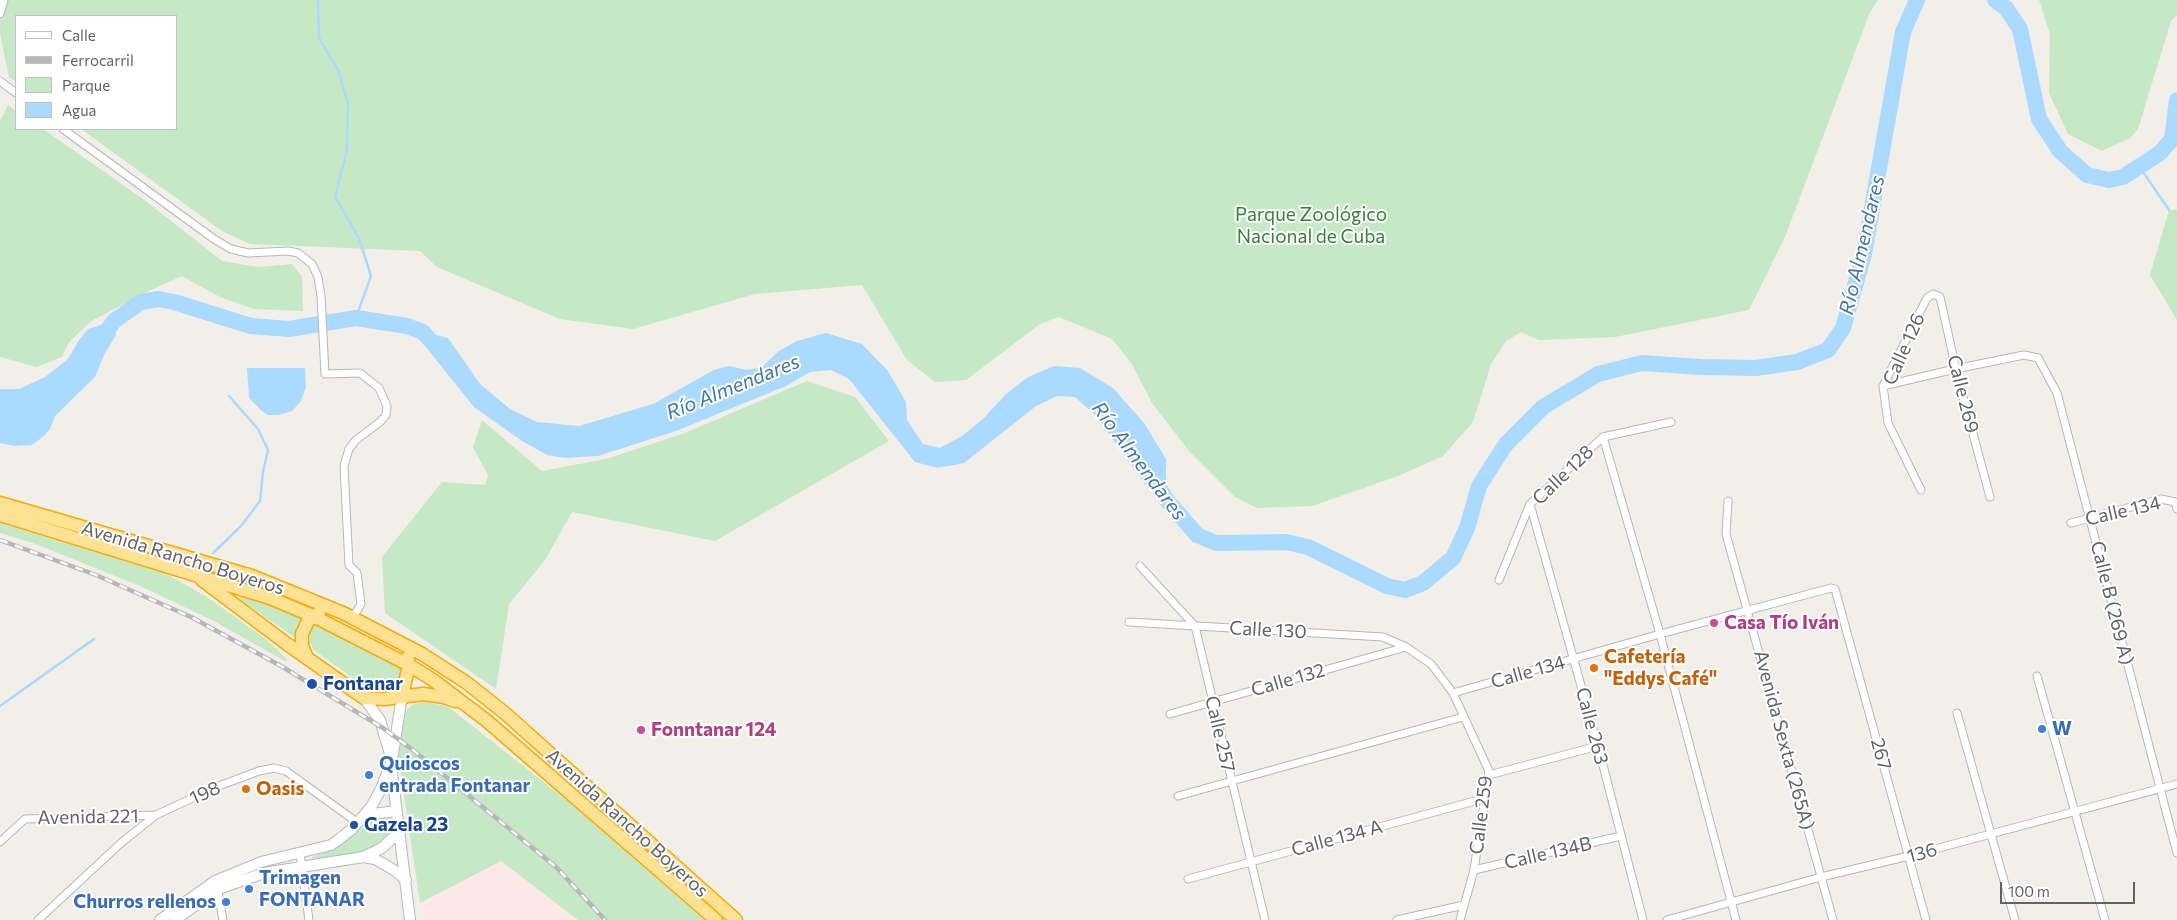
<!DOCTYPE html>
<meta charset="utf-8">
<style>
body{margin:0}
#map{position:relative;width:2177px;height:920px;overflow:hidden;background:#f1efe8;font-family:Commissioner,sans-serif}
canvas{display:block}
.legend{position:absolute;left:15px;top:15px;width:162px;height:115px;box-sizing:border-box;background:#fff;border:1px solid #bfc1c3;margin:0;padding:6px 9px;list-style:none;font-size:15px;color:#5f6368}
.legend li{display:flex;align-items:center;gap:10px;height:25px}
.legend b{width:25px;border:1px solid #bfc1c3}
.scale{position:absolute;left:2000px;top:882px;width:135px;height:22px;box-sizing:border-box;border:2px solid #5f6368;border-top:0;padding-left:6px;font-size:15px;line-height:18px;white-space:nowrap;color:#5f6368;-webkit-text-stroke:4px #fff;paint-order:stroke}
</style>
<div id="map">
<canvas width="2177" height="920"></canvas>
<ul class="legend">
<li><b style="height:6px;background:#fff"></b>Calle</li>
<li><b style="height:6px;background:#b6b7b8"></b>Ferrocarril</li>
<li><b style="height:14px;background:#c5e8c5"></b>Parque</li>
<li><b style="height:14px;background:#aadaff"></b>Agua</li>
</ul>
<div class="scale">100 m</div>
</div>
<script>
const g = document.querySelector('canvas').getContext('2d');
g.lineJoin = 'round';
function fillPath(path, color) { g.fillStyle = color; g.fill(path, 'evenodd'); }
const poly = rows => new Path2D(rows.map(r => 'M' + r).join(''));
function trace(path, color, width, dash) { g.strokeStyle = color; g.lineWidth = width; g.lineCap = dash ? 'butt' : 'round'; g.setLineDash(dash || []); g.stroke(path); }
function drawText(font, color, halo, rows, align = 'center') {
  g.font = font + ' Commissioner,sans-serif'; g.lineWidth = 4; g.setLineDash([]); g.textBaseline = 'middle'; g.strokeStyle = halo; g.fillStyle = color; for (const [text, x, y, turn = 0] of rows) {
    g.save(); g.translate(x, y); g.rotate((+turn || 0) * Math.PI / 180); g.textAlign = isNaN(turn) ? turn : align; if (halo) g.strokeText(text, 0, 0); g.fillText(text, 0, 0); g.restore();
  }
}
fillPath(poly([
 [501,861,578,920,423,920,420,903]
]), '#fce8e6');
fillPath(poly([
 [0,0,1878,0,1870,12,1785,237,1749,310,1615,337,1539,340,1521,332,1506,341,1491,364,1473,422,1443,456,1398,476,1312,506,1257,508,1235,497,1189,451,1152,403,1132,364,1112,339,1059,317,1040,324,966,380,935,382,907,360,862,285,755,294,633,329,560,319,437,267,420,251,250,244,222,231,81,129,176,129,176,16,16,16,16,82,9,77,0,34],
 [2039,0,2177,0,2177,15,2171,21,2138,129,2130,138,2102,151,2068,134,2049,93,2050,34],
 [8,105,16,111,16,129,43,129,143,199,222,261,258,267,292,264,302,277,303,311,254,309,220,297,182,276,151,290,91,321,69,342,62,357,37,367,0,357,0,121],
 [2169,210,2177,210,2177,320,2150,275],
 [807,381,855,397,889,441,715,541,572,512,545,560,509,604,496,689,385,613,382,557,442,482,485,485,488,475,473,447,482,420,542,471,606,459,685,433],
 [0,523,167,574,207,597,267,640,288,660,285,661,212,620,140,586,33,543,0,533],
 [242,594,302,615,297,639,242,601,240,597],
 [317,623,404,668,400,680,395,686,386,691,372,690,365,687,314,650,310,642,310,633,314,625],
 [424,702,447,706,569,802,704,920,578,920,501,861,420,903,398,754,406,711,414,704],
 [378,816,387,817,391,824,391,831,385,842,368,852,312,859,312,857,339,847,370,821]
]), '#c5e8c5');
fillPath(poly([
 [114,321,116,335,104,355,95,377,55,416,50,429,44,436,32,445,15,446,0,443,0,389,19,389,45,377,68,359,79,340,88,329],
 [423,332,448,338,480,384,510,409,537,422,579,426,653,404,714,370,728,366,748,370,762,367,779,351,797,341,826,333,862,344,888,371,906,402,907,420,923,444,940,448,962,436,983,419,1005,395,1028,377,1054,366,1080,368,1113,388,1144,423,1166,459,1166,499,1144,483,1096,416,1075,397,1057,396,1036,406,964,463,938,468,915,462,849,379,831,370,810,372,786,386,676,431,598,456,565,458,547,455,522,441,474,407,433,356],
 [247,368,305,368,306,387,301,401,292,411,279,415,268,415,262,411,249,398]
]), '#aadaff');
trace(poly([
 [318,0,319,38,338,70,348,103,347,150,335,197,359,238,371,276,356,318],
 [2139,166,2169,210],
 [213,553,241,526,260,501,263,472,268,450,258,429,229,396],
 [0,706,94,639]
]), '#aadaff', 2.5);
trace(poly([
 [1995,0,2006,8,2020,29,2039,119,2060,151,2087,175,2109,180,2123,177,2160,153,2172,139,2177,100],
 [102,338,114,321,141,302,158,299,174,302,251,326,289,329,356,318,407,326,423,332,438,349],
 [1154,480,1166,499,1197,535,1216,543,1286,542,1308,547,1387,586,1405,590,1423,583,1453,558,1467,528,1479,486,1506,444,1543,407,1598,374,1642,363,1700,367,1756,368,1797,362,1828,350,1843,328,1864,254,1903,32,1917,0]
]), '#aadaff', 16);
const street = poly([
 [0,14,4,0],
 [0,81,16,93],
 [63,129,214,239,231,249,248,253,288,251,298,253,312,264,318,277,321,296,325,374,360,373,379,388,387,406,386,415,380,422,356,440,349,449,344,466,349,565,357,573,361,604,353,617],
 [1883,386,1955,369,2024,355,2038,358,2057,393,2177,853],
 [1603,437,1660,634,1736,920],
 [1921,490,1888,423,1883,386,1927,298,1933,294,1940,297,1957,374,1990,497],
 [1728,501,1726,534,1833,920],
 [1530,504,1598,746,1643,920],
 [2071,523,2161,499,2175,502,2177,509],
 [1140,566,1195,626,1265,920],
 [1499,580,1530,504,1603,437,1671,422],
 [1129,622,1383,637,1406,647,1431,664,1453,693,1489,771,1474,870,1460,920],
 [2037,676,2105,920],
 [1453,693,1660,634,1831,588,1835,589,1926,920],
 [1957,713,2015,920],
 [1170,714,1406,647],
 [1489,775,1598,746],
 [1178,796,1463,717],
 [0,842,25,819,156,815],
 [300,854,309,920],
 [1474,870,1621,836],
 [1188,879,1486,798],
 [217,886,223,920],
 [38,920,121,843,156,815,216,787,259,771,274,768,286,771,358,823],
 [1397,920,1464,905],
 [1667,920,1821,877,1909,856,2177,784]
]);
const secondary = poly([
 [402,696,392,760,392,773,410,920],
 [364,698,380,720,390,754],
 [364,815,396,811],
 [363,857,375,859,394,870,406,880],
 [160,920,215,881,261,862,331,845,338,840,352,829,371,807,381,789,392,760],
 [175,920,218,889,264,873,363,857,382,848,399,832]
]);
const highway = poly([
 [0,503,252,576,343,613,422,654,467,683,506,714,736,920],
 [0,515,270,598,313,616,409,665,433,680,487,721,716,920],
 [202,580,287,644,364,698,384,699,423,694,444,697,455,701],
 [307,658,302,646,302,634,308,621,319,613],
 [402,696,409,665,408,657]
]);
trace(street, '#b5b8bc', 9);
trace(secondary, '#b6babf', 12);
trace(highway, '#f9ab00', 15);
trace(street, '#fff', 7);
trace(secondary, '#fff', 10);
trace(highway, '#fde293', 12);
const rail = poly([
 [0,540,96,575,191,617,281,666,383,728,413,750,556,867,605,920]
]);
trace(rail, '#b6b7b8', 4.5);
trace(rail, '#fff', 2.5, [8]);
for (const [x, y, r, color] of [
 [1714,623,5,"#d1479c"],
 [1594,668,5,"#e8710a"],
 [312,684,6,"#1a4fb4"],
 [2042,729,5,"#3f7fe0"],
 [641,730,5,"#d1479c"],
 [369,775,5,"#3f7fe0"],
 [246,789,5,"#e8710a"],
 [354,825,5,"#1a4fb4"],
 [249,889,5,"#3f7fe0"],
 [226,902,5,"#3f7fe0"]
]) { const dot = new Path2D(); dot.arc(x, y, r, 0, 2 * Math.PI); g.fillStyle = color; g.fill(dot); trace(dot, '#fff', 2); }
drawText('19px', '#348238', '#fff', [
 ["Parque Zoológico",1311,215],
 ["Nacional de Cuba",1311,237]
]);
drawText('19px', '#5f6368', '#fff', [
 ["Calle 126",1904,349,-66],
 ["Calle 269",1963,394,76],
 ["Calle 128",1563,475,-44],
 ["Calle 134",2123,511,-13],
 ["Avenida Rancho Boyeros",183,558,17],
 ["Calle B (269 A)",2112,603,76],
 ["Calle 130",1268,630,3],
 ["Calle 134",1528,672,-16],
 ["Calle 132",1288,680,-16],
 ["Calle 263",1592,726,75],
 ["Calle 257",1220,734,77],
 ["Avenida Sexta (265A)",1784,740,75],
 ["267",1881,754,75],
 ["198",205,793,-24],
 ["Calle 259",1481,815,-83],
 ["Avenida 221",88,817,-1],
 ["Avenida Rancho Boyeros",627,823,42],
 ["Calle 134 A",1337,838,-15],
 ["Calle 134B",1548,853,-13],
 ["136",1922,853,-15]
]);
drawText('bold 19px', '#b23c85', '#fff', [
 ["Casa Tío Iván",1724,623],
 ["Fonntanar 124",651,730]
], 'left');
drawText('bold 19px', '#c56008', '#fff', [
 ["Cafetería",1604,657],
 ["\"Eddys Café\"",1604,679],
 ["Oasis",256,789]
], 'left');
drawText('bold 19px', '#164399', '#fff', [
 ["Fontanar",323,684],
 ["Gazela 23",364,825]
], 'left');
drawText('bold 19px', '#366cbe', '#fff', [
 ["W",2052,729],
 ["Quioscos",379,764],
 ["entrada Fontanar",379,786],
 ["Trimagen",259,878],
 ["FONTANAR",259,900],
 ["Churros rellenos",216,902,"right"]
], 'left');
drawText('italic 20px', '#4174aa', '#fff', [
 ["Río Almendares",1862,245,-77],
 ["Río Almendares",733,387,-22],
 ["Río Almendares",1139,461,53]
]);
</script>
